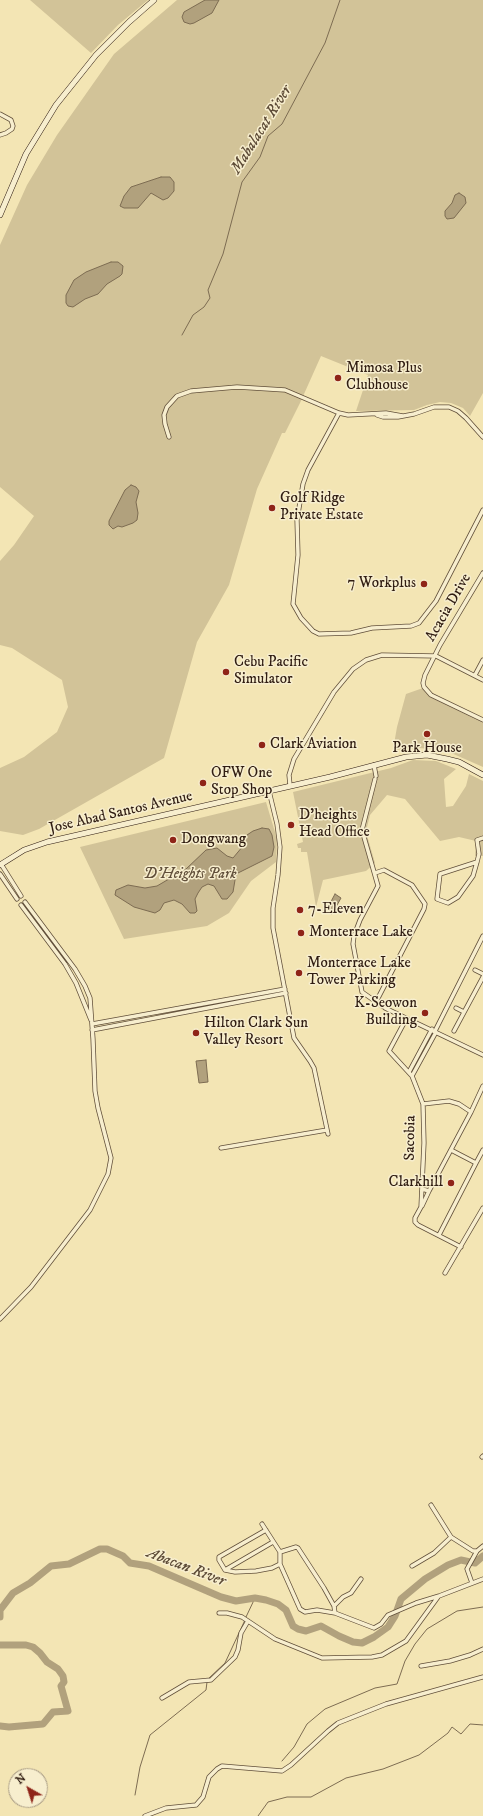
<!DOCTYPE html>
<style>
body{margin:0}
#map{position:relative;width:483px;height:1816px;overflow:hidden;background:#f3e5b4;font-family:"IM FELL DW Pica",serif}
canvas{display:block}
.north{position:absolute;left:8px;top:1768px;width:40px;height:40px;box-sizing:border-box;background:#f7eece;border:1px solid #a79a83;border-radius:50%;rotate:321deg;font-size:11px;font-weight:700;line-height:16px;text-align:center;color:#301d12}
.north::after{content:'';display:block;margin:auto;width:14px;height:18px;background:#8f2418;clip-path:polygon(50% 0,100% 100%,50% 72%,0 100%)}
</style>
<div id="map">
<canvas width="483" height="1816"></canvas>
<div class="north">N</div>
</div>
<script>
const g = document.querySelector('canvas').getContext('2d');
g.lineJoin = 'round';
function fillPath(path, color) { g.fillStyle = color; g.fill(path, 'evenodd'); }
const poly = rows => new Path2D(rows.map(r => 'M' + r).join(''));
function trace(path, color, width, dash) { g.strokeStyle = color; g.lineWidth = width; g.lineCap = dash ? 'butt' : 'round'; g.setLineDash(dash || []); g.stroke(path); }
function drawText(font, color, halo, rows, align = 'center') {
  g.font = font + ' "IM FELL DW Pica",serif'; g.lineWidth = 3; g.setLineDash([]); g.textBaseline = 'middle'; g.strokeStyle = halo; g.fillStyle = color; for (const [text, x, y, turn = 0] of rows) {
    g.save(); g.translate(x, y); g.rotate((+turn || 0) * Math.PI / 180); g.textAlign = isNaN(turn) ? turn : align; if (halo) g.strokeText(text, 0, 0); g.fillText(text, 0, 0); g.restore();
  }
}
fillPath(poly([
 [30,0,148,0,118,25,91,53],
 [177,0,483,0,483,393,470,416,463,408,451,403,440,402,427,405,414,410,356,411,368,375,321,356,300,403,285,433,282,433,257,489,229,585,197,642,164,758,39,829,23,835,0,831,0,768,24,757,57,732,68,707,62,680,12,648,0,645,0,561,14,545,34,516,0,487,0,245,27,185,57,135,114,54],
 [423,688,430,697,483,723,483,767,449,752,433,749,418,748,393,750,397,727,406,694],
 [413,760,436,761,456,769,444,779,446,807,453,806,466,786,469,774,483,781,483,856,475,856,476,841,459,837,440,841,405,799,387,795,370,815,367,827,368,839,375,863,366,871,323,880,316,907,307,852,301,852,301,848,298,848,297,844,303,842,293,792,391,768],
 [266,802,277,839,276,862,251,881,229,913,207,926,124,939,80,847]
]), '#d2c398');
const water = poly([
 [205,0,219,0,212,13,194,23,190,24,184,22,182,17,184,12,205,0],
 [161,177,170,177,174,182,174,191,168,198,163,200,151,193,138,208,124,208,120,206,124,196,131,187,161,177],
 [459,193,465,197,466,203,454,218,447,219,445,216,445,211,452,203,455,195,459,193],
 [111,262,118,262,123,266,122,274,120,276,107,284,98,294,85,299,73,307,68,306,66,303,66,295,74,280,86,272,111,262],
 [131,485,136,487,139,491,136,502,138,513,137,520,133,523,122,527,118,526,113,529,109,525,109,521,125,490,131,485],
 [262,828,269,829,272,835,274,847,272,856,236,874,233,892,227,899,222,899,214,886,208,884,202,887,198,893,195,899,197,911,195,913,190,913,182,904,174,900,164,903,160,910,155,913,134,907,115,895,116,890,128,885,145,888,157,886,186,869,206,850,217,848,227,856,233,858,243,846,247,835,253,831,262,828],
 [335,894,341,898,332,914,326,911,335,894],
 [206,1060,208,1082,199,1083,196,1061,206,1060]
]);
fillPath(water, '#b1a17d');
trace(water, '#7d6c52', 1);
trace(poly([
 [182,335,193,315,204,307,210,298,208,290,223,254,242,182,260,157,268,136,282,124,325,43,340,0],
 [246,1617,255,1598],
 [208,1679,225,1663,245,1620],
 [282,1761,294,1747,307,1724,325,1709,375,1688,397,1684,405,1661,415,1644,427,1629,457,1611,483,1607],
 [135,1795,140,1767,150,1735,206,1690,207,1682],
 [258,1816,268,1802,287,1797,311,1797,346,1778,383,1769,419,1755,448,1733,452,1727,461,1734,470,1724,483,1725]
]), '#7d6c52', 1);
trace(poly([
 [0,1617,0,1610,13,1593,30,1583,51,1566,69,1564,100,1549,107,1549,123,1556,130,1563,149,1566,221,1597,236,1601,255,1598,266,1600,278,1604,286,1610,293,1626,298,1629,306,1631,321,1626,339,1636,353,1642,362,1643,374,1637,388,1627,395,1616,401,1599,425,1579,448,1565,461,1560,475,1563,483,1556],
 [0,1645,26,1645,33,1647,40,1653,47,1662,58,1669,63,1676,64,1682,61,1686,68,1711,53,1712,43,1724,9,1727,0,1726]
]), '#b1a17d', 7);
const street = poly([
 [0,114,11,120,13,126,12,129,6,133,0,135],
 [339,413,308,470,303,484,297,520,298,555,293,604,301,618,313,631,319,634,351,633,372,628,411,626,419,623,436,601,483,510],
 [377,415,383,417,398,417,414,414,434,407,449,407,458,411,466,418,483,437],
 [169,437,165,424,164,415,167,407,177,396,191,391,237,387,285,390,339,413,348,415,386,413,403,416],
 [483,573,440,645,425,675,423,683,424,687,431,695,483,720],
 [475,675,483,660],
 [374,765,376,776],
 [375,779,362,830,378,886,360,920,354,936,353,944,362,992,382,1006],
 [290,785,289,775,294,759,334,692,353,669,366,660,382,655,436,656,483,680],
 [269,791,277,824,280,847,278,875,273,908,273,928,294,1038,310,1061,314,1068,328,1134],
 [477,862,440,874,437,899,448,903,458,897,473,876,477,862,479,854,477,840,483,838],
 [1,864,21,896],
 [375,873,384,870,412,885,425,904,424,909,376,1002],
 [0,874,17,899],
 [21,905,65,964,76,983,91,1020],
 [475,970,483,974],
 [385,1008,483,1055],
 [456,1008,464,1012],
 [404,1023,389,1051,412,1076,423,1104,424,1143,421,1207,415,1218,415,1222,418,1225,461,1247],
 [92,1024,285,989],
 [92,1030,286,993],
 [435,1031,483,936],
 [454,1031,483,977],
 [409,1072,432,1029],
 [412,1076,436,1032],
 [423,1104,449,1101,459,1104,471,1112],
 [221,1148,327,1130],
 [451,1150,476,1163,483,1150],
 [422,1189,429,1191,471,1112,483,1086],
 [422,1206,429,1191],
 [439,1235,476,1163],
 [445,1273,483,1208],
 [0,1319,31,1287,90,1210,108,1174,111,1158,98,1108,95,1091,93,1039,90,998,85,986,75,969,25,902],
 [482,1457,483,1456],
 [431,1505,451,1537,473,1551,477,1551,483,1546],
 [262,1524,280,1552,280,1564,300,1609,305,1612,317,1610,335,1613],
 [266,1530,219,1557,219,1560,225,1570,235,1572,256,1571,272,1568,280,1564],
 [280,1552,296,1547,298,1548,324,1588,334,1606,335,1613,374,1628,381,1624,388,1615,416,1603,439,1596,483,1579],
 [412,1566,434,1553,451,1537],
 [225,1570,273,1542],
 [472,1583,467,1569,477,1551],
 [334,1606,343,1597,351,1593,361,1579],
 [219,1613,227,1613,242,1617,275,1639,322,1658,372,1657,382,1655,406,1641,438,1597],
 [421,1666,450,1661,470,1655,483,1649],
 [162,1698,189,1682,211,1680,235,1657,238,1650,241,1633,248,1621],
 [145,1816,166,1808,196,1805,203,1797,209,1777,217,1769,222,1766,282,1771,291,1765,328,1731,338,1723,386,1704,483,1677]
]);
const secondary = poly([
 [0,215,26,154,56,105,96,55,129,22,154,0],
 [0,865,24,850,47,842,330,777,406,757,427,755,447,759,459,762,483,775]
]);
trace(street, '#614f3a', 5);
trace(secondary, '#301d12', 6);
trace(street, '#f7eece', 3.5);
trace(secondary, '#f7eece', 5);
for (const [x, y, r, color] of [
 [338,378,4,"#8f2418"],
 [272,508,4,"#8f2418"],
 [424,584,4,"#8f2418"],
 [226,672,4,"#8f2418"],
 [427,734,4,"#8f2418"],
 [262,745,4,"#8f2418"],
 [203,783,4,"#8f2418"],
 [291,825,4,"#8f2418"],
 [173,840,4,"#8f2418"],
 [300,910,4,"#8f2418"],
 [301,933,4,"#8f2418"],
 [299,973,4,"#8f2418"],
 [425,1013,4,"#8f2418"],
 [196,1033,4,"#8f2418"],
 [451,1183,4,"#8f2418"]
]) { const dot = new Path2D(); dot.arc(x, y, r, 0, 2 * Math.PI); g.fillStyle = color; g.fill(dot); trace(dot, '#f7eece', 1.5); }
drawText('15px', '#301d12', '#f7eece', [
 ["Mimosa Plus",346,369],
 ["Clubhouse",346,386],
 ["Golf Ridge",280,499],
 ["Private Estate",280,516],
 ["7 Workplus",416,584,"right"],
 ["Cebu Pacific",234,663],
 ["Simulator",234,680],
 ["Clark Aviation",270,745],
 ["Park House",427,749,"center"],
 ["OFW One",211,774],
 ["Stop Shop",211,791],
 ["D'heights",299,816],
 ["Head Office",299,833],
 ["Dongwang",181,840],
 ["7-Eleven",308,910],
 ["Monterrace Lake",309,933],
 ["Monterrace Lake",307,964],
 ["Tower Parking",307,981],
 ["K-Seowon",417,1004,"right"],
 ["Building",417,1021,"right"],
 ["Hilton Clark Sun",204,1024],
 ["Valley Resort",204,1041],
 ["Clarkhill",443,1183,"right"]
], 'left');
drawText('15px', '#301d12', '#f7eece', [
 ["Acacia Drive",449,608,-60],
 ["Jose Abad Santos Avenue",121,813,-13],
 ["Sacobia",411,1138,-89]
]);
drawText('italic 15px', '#614f3a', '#f7eece', [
 ["D'Heights Park",190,875]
]);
drawText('italic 16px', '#5d4b37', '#f7eece', [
 ["Mabalacat River",262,130,-58],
 ["Abacan River",186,1568,21]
]);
</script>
